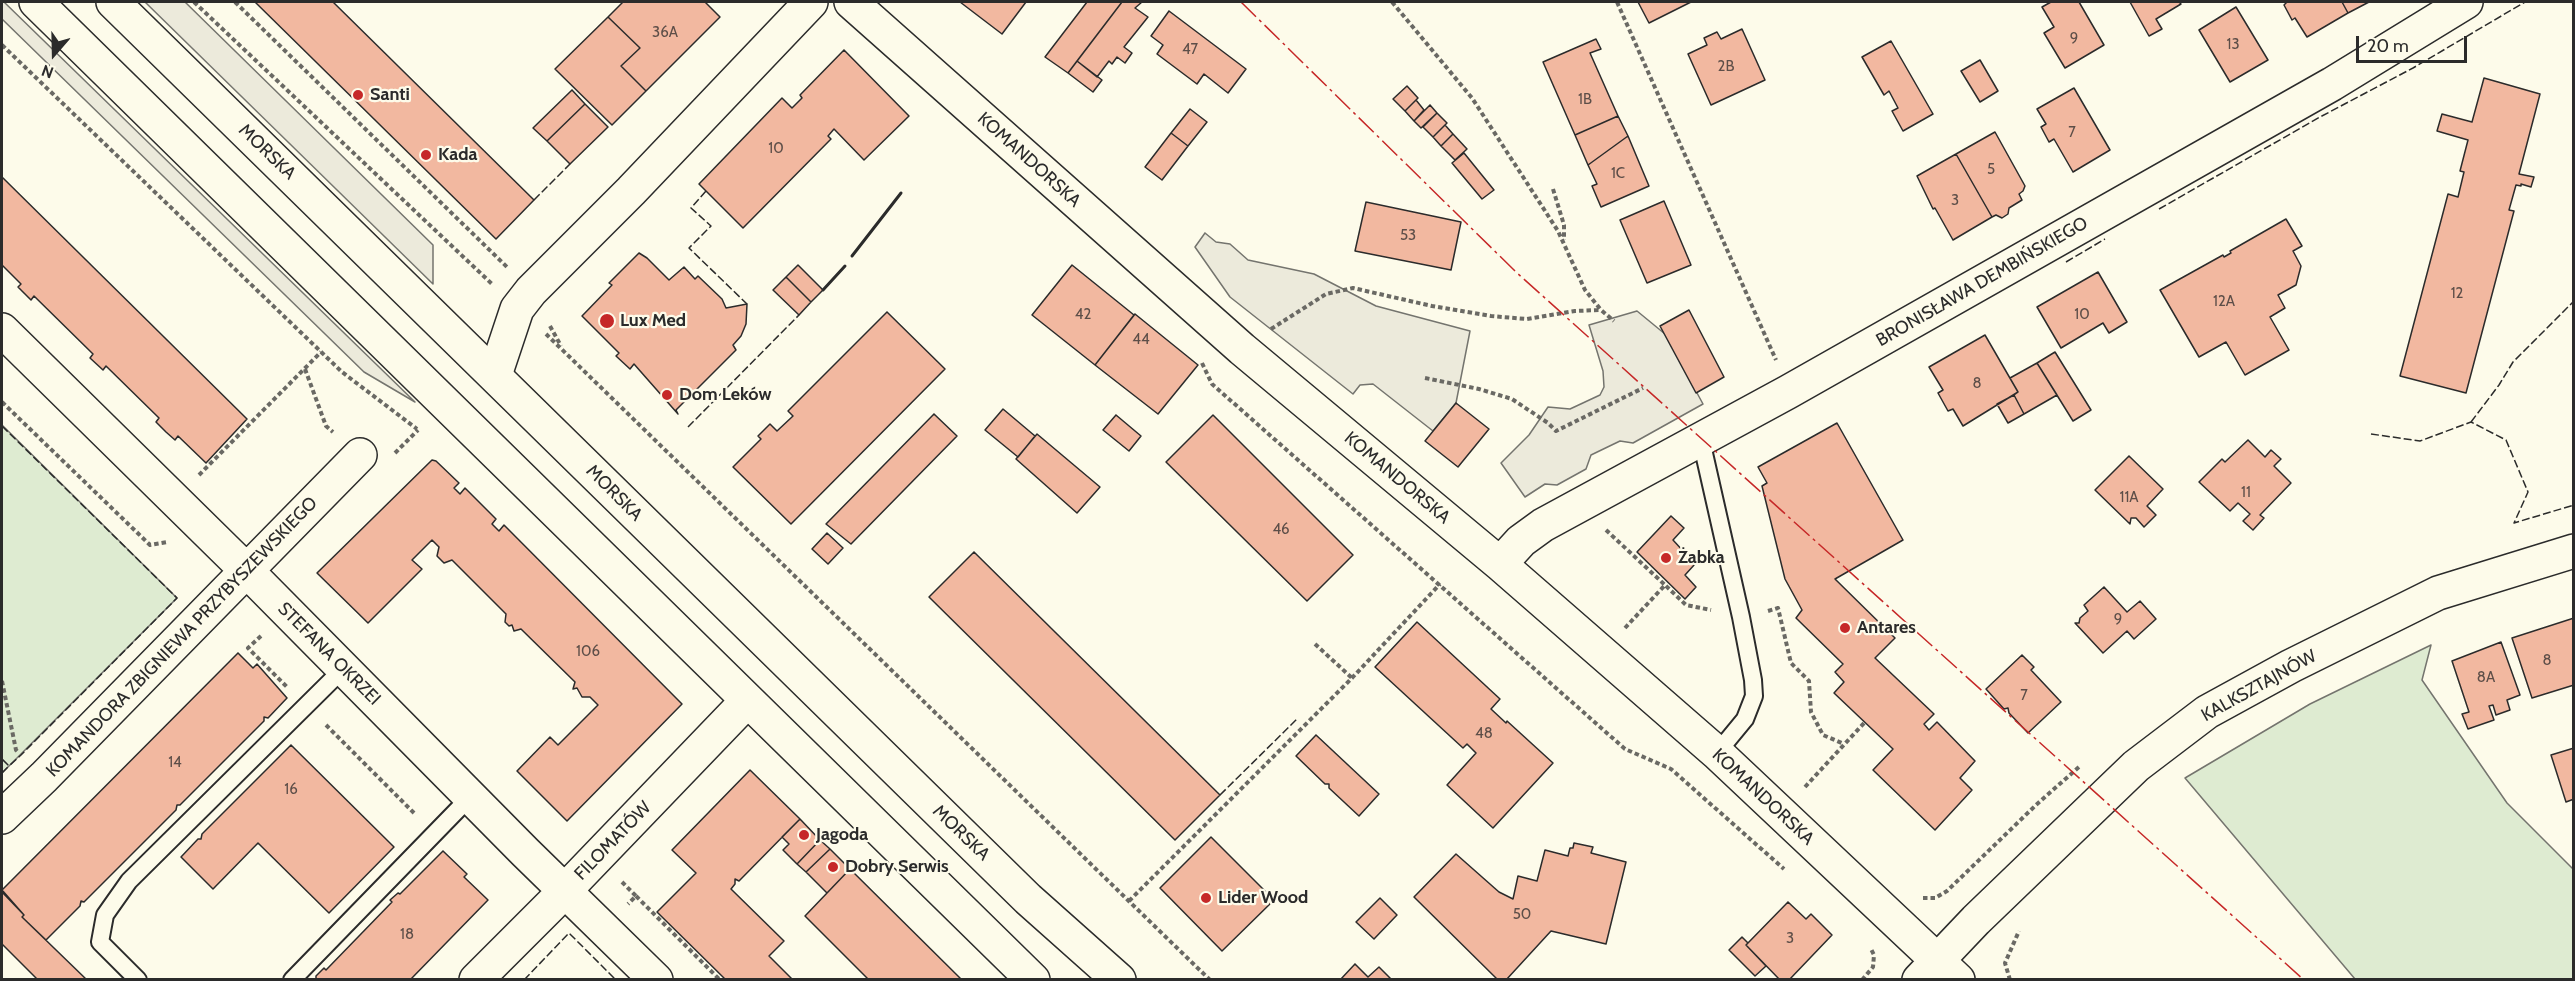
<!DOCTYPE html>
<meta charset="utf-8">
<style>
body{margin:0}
#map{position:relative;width:2575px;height:981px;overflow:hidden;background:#fdfbea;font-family:Cabin,sans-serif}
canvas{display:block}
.frame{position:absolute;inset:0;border:3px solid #2b2b2b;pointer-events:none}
.north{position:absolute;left:24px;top:24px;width:60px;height:60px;-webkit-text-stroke:4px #fdfbea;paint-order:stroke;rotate:200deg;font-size:16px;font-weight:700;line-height:24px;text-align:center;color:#2b2b2b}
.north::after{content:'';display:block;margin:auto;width:21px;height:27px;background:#2b2b2b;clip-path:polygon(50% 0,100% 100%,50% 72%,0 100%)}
.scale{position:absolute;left:2356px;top:36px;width:111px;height:27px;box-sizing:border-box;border:3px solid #2b2b2b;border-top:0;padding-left:8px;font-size:18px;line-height:21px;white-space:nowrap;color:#2b2b2b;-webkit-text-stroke:4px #fdfbea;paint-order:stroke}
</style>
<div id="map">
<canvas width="2575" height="981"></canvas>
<div class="frame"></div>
<div class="north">N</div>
<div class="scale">20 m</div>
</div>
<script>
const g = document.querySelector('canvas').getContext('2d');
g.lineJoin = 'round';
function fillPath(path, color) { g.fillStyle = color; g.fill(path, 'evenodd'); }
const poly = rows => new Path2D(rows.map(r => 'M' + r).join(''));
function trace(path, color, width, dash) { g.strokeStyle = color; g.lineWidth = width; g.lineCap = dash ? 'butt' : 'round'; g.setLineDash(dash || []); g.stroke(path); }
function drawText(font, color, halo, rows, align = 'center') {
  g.font = font + ' Cabin,sans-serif'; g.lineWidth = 4.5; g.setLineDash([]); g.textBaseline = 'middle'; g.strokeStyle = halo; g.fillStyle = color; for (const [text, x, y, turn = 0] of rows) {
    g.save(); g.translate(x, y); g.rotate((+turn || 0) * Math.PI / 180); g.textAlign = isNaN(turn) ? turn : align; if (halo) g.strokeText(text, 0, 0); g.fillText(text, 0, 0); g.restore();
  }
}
const green = poly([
 [2,425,177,598,2,773,2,425],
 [2431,645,2422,680,2507,803,2573,869,2573,979,2355,979,2185,778,2310,704,2431,645]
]);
fillPath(green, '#deebd1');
trace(green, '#74746e', 1.5);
const parking = poly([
 [2,2,4,2,415,402,364,372,2,19,2,2],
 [145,2,185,2,433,245,433,284,145,2],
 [1205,233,1216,242,1230,244,1248,260,1314,274,1376,306,1470,331,1456,403,1433,431,1373,384,1360,385,1353,394,1230,297,1195,247,1205,233],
 [1637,311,1665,334,1703,404,1633,443,1620,441,1591,455,1586,469,1557,485,1545,484,1525,497,1501,463,1529,435,1548,407,1570,409,1600,395,1604,387,1603,371,1589,325,1637,311]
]);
fillPath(parking, '#eceadb');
trace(parking, '#74746e', 1.5);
const building = poly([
 [255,2,333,2,534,200,496,239,255,2],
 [623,2,705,2,720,17,646,91,621,66,640,48,608,17,623,2],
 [960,2,1026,2,1002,34,960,2],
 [1087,2,1122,2,1068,73,1045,57,1087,2],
 [1122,2,1142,2,1135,8,1148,17,1124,47,1132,53,1125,63,1117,57,1112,64,1109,61,1097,77,1077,61,1122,2],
 [1638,2,1691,2,1649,23,1638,2],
 [2051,2,2079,2,2104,45,2065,68,2044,33,2054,27,2042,7,2051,2],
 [2130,2,2179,2,2181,4,2156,19,2162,29,2149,36,2130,2],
 [2287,2,2342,2,2348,13,2307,37,2295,18,2292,20,2284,5,2287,2],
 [2342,2,2369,2,2348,13,2342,2],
 [2236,7,2268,60,2230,82,2199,30,2236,7],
 [1169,11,1246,69,1228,93,1204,74,1197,84,1157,54,1163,45,1151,36,1169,11],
 [608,17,640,48,621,66,646,91,612,125,555,69,608,17],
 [1742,29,1765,80,1711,105,1688,54,1707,45,1704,38,1717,32,1721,39,1742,29],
 [1596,39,1601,49,1590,53,1618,116,1575,135,1543,62,1596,39],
 [1891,41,1933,114,1903,131,1892,111,1898,108,1889,91,1884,95,1862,57,1891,41],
 [844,50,909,116,864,160,834,129,828,136,831,139,743,228,699,184,782,98,792,108,802,98,800,95,844,50],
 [1980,60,1998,91,1980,102,1961,71,1980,60],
 [1077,61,1102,80,1093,92,1068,73,1077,61],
 [2484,78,2540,94,2519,174,2534,177,2531,187,2521,184,2521,186,2516,185,2509,210,2514,211,2466,393,2400,376,2448,194,2458,197,2464,172,2460,171,2468,140,2437,131,2442,114,2472,122,2484,78],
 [1407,86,1418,98,1405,111,1393,99,1407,86],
 [2074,88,2110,150,2073,172,2054,139,2049,142,2041,127,2046,124,2037,109,2074,88],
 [572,90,585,104,547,141,533,128,572,90],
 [1416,100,1424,110,1414,121,1405,111,1416,100],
 [585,104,608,127,570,164,547,141,585,104],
 [1430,105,1437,113,1421,128,1414,121,1430,105],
 [1190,109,1207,122,1188,146,1171,133,1190,109],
 [1437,113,1447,123,1433,137,1423,127,1437,113],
 [1618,116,1628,136,1588,165,1575,135,1618,116],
 [1445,125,1453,134,1441,146,1433,137,1445,125],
 [1995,132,2025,186,2023,191,2019,194,2022,200,2009,208,2008,214,2002,218,1996,215,1992,217,1956,154,1995,132],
 [1171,133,1188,146,1162,180,1145,167,1171,133],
 [1453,134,1467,149,1455,160,1441,146,1453,134],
 [1628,136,1649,186,1601,207,1592,186,1597,184,1588,165,1628,136],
 [1464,153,1494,190,1482,199,1452,163,1464,153],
 [1956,154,1992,217,1953,240,1935,208,1933,209,1917,176,1956,154],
 [2,177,247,419,206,463,178,436,175,440,166,432,156,422,159,418,106,366,103,370,90,358,93,354,34,296,31,300,18,287,21,284,2,265,2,177],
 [1664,201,1691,265,1647,283,1620,220,1664,201],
 [1366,202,1461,222,1451,270,1355,251,1366,202],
 [2286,219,2302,246,2293,251,2301,266,2296,285,2278,295,2285,308,2270,317,2289,350,2245,375,2226,342,2199,357,2160,290,2223,255,2224,257,2231,253,2230,251,2286,219],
 [639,253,647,258,669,280,684,267,695,279,698,276,722,299,726,308,747,304,746,324,741,336,733,345,736,350,676,410,678,414,634,364,630,369,616,356,619,353,582,316,612,285,609,283,639,253],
 [798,265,823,290,811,302,786,277,798,265],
 [1072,265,1134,315,1095,365,1032,315,1072,265],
 [2098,272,2127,322,2109,333,2103,323,2061,348,2037,307,2098,272],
 [786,277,811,302,799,315,773,290,786,277],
 [1689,310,1724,377,1696,393,1660,326,1689,310],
 [887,312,945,369,791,524,733,467,761,439,758,436,770,424,777,431,793,416,788,411,887,312],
 [1135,314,1198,365,1158,414,1095,365,1135,314],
 [1985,335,2018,392,1963,426,1953,409,1948,411,1938,393,1943,390,1929,367,1985,335],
 [2055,352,2091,410,2073,421,2037,363,2055,352],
 [2037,363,2057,395,2024,414,2014,395,2018,392,2010,378,2037,363],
 [2014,395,2024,414,2008,423,1997,404,2014,395],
 [1456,403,1489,429,1458,467,1425,441,1456,403],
 [1003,409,1035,436,1018,457,985,430,1003,409],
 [934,414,957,436,851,544,826,524,934,414],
 [1116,415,1141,436,1129,451,1103,430,1116,415],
 [1213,415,1353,555,1307,601,1166,462,1213,415],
 [1837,423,1903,540,1835,579,1895,638,1875,658,1934,714,1924,724,1929,730,1937,722,1975,761,1960,778,1972,790,1935,830,1873,770,1893,749,1834,693,1844,682,1835,672,1843,664,1796,618,1802,610,1785,579,1762,486,1767,483,1758,467,1837,423],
 [1037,434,1100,487,1077,513,1016,459,1037,434],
 [2248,440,2265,457,2271,450,2281,459,2274,466,2291,483,2260,515,2264,518,2253,530,2243,521,2250,514,2238,503,2230,511,2199,482,2222,459,2225,462,2248,440],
 [2129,456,2163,489,2147,506,2156,515,2144,527,2136,518,2131,518,2130,524,2095,490,2129,456],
 [432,460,436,461,459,483,454,488,460,494,465,488,496,519,492,524,499,531,504,525,682,704,567,821,517,771,550,737,558,745,598,705,590,697,582,697,577,688,573,689,575,682,521,629,514,631,512,625,509,626,505,622,506,614,452,560,444,563,437,556,439,547,432,540,412,560,422,569,368,623,317,573,432,460],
 [1671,516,1684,528,1673,540,1695,564,1685,575,1696,587,1685,599,1637,552,1671,516],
 [827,533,843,548,828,564,812,549,827,533],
 [974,552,1220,795,1175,840,929,597,974,552],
 [2104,587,2127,612,2140,601,2156,619,2134,639,2127,631,2103,653,2075,623,2079,623,2080,618,2088,611,2084,605,2104,587],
 [2574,618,2574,685,2532,698,2512,638,2574,618],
 [1417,622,1500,699,1491,709,1506,723,1507,721,1553,763,1493,828,1447,785,1476,753,1467,744,1463,748,1375,667,1417,622],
 [2501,642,2520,695,2507,700,2510,710,2496,715,2493,705,2489,706,2494,720,2468,729,2462,714,2469,712,2452,661,2501,642],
 [238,653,253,668,257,664,287,698,268,718,264,717,264,721,180,805,177,805,176,810,84,902,81,901,80,906,46,940,22,917,24,915,2,890,238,653],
 [2022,655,2034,667,2031,670,2061,702,2028,733,2009,713,2008,708,2004,709,1986,689,2022,655],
 [1316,735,1379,794,1359,816,1329,788,1329,784,1325,784,1296,756,1316,735],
 [291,745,394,847,329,913,258,843,213,889,181,857,198,839,201,839,202,834,291,745],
 [2574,748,2574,799,2566,802,2551,755,2574,748],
 [750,770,800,819,739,881,735,879,735,884,731,889,784,941,769,956,793,980,726,980,657,912,696,873,672,850,750,770],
 [800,819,820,840,797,864,783,850,789,844,782,837,800,819],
 [1211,837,1274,900,1222,951,1160,888,1211,837],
 [820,840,830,849,806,872,797,864,820,840],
 [1574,843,1593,847,1591,853,1626,862,1606,944,1551,931,1506,980,1498,980,1414,897,1456,854,1499,892,1513,899,1518,876,1537,881,1545,850,1568,856,1570,848,1573,848,1574,843],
 [830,849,850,869,827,893,806,872,830,849],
 [443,851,467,874,464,877,488,900,410,980,316,980,316,976,324,968,326,970,392,902,390,900,398,893,400,894,443,851],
 [850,869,962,980,869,980,805,916,850,869],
 [2,892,24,915,22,917,87,980,38,980,2,944,2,892],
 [1380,898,1397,915,1374,939,1356,922,1380,898],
 [1788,902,1806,919,1811,914,1832,935,1789,980,1780,980,1746,945,1788,902],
 [1742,937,1748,943,1746,945,1766,966,1755,976,1729,950,1742,937],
 [1355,964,1368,977,1379,967,1392,980,1340,980,1355,964]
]);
fillPath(building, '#f2b8a0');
trace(building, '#2b2b2b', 1.5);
const lane = poly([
 [1701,440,1741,617,1753,680,1754,696,1745,719,1717,753],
 [138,980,100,942,105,915,129,881,344,668],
 [292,980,471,796]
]);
const street = poly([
 [851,2,1242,349,1500,564,1717,753,1958,980],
 [2,330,247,571,525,852,656,980],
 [495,375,517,309,531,291,631,191,811,2],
 [1500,564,1521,541,1543,525,1788,392,2332,84,2466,2],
 [2,817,44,777,360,455],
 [476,980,551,905,747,701],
 [1919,980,1976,920,2136,766,2207,712,2291,666,2438,593,2574,551]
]);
const primary = poly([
 [36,2,1033,980],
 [113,2,1028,899,1119,980]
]);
trace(lane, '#2b2b2b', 20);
trace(street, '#2b2b2b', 36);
trace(primary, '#2b2b2b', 36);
trace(poly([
 [194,2,492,284],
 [235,2,507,267],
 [1392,2,1472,98,1558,231,1585,290,1601,310,1614,321],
 [1617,2,1776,360],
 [2,45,342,372,417,429],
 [1553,189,1564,225,1564,240],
 [550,326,561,346],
 [1271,329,1326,294,1353,288,1432,306,1491,316,1527,319,1575,311,1600,310],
 [546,334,1210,980],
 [1202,363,1212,384,1625,749,1671,769,1784,869],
 [305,369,326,426,333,432],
 [1425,378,1479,389,1512,399,1548,423,1556,431,1643,388],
 [2,402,150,545,168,542],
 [395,453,418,430],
 [199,475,321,352],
 [1606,530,1665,585],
 [1768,611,1778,608,1791,663,1809,681,1811,712,1823,735,1844,744],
 [1625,628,1665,585,1686,605,1711,610],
 [261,636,248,648,288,688],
 [1315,644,1352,678],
 [2,681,16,750,19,753],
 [326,725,416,815],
 [1805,787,1865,722],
 [622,882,636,896,628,904],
 [636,896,720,980],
 [1923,898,1935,898,1947,891,2036,805,2080,766],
 [1129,901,1352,678,1440,584],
 [1862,980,1873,967,1874,955,1871,949],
 [2010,980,2005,963,2019,931]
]), '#6a6964', 4, [4.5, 3]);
trace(lane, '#fdfbea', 16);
trace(street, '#fdfbea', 33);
trace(primary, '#fdfbea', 33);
trace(poly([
 [706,191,691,208,711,226,689,248,747,304],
 [534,200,570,164],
 [2159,209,2320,117,2413,68,2525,2],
 [2066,262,2105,239],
 [2471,422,2499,385,2513,362,2574,301],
 [2,426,177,598,21,755,9,766,2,759],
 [688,427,799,315],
 [2371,434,2420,441,2471,422,2506,440,2528,492,2514,523,2574,505],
 [2,773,9,766],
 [1220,795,1297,719],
 [524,980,569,933,616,980]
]), '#2b2b2b', 1.5, [8, 3]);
trace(poly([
 [852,256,901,193],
 [823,290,845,266]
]), '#2b2b2b', 3);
trace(poly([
 [1241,2,1516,272,2304,980]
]), '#c62828', 1.5, [21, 4.5, 3, 4.5]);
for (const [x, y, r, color] of [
 [358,95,6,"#c62828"],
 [426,155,6,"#c62828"],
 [607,321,8,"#c62828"],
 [667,395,6,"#c62828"],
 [1666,558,6,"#c62828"],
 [1845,628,6,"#c62828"],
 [804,835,6,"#c62828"],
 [833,867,6,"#c62828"],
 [1206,898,6,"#c62828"]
]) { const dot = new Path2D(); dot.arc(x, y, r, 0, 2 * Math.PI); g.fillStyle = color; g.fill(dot); trace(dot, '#fdfbea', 2); }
drawText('15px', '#5d4e48', null, [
 ["36A",665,33],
 ["9",2074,39],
 ["13",2233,45],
 ["47",1190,50],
 ["2B",1726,67],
 ["1B",1585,100],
 ["7",2072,133],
 ["10",776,149],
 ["5",1991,170],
 ["1C",1618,174],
 ["3",1955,201],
 ["53",1408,236],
 ["12",2457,294],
 ["12A",2224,302],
 ["42",1083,315],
 ["10",2082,315],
 ["44",1141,340],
 ["8",1977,384],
 ["11",2246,493],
 ["11A",2129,498],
 ["46",1281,530],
 ["9",2118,620],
 ["106",588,652],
 ["8",2547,661],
 ["8A",2486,678],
 ["7",2024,696],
 ["48",1484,734],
 ["14",175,763],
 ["16",291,790],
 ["50",1522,915],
 ["18",407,935],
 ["3",1790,939]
]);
drawText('bold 18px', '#2b2b2b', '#fdfbea', [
 ["Santi",370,95],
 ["Kada",438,155],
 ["Lux Med",620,321],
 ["Dom Leków",679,395],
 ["Żabka",1678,558],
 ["Antares",1857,628],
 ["Jagoda",816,835],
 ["Dobry Serwis",845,867],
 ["Lider Wood",1218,898]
], 'left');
drawText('18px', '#2b2b2b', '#fdfbea', [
 ["MORSKA",267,152,44],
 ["KOMANDORSKA",1029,160,42],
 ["BRONISŁAWA DEMBIŃSKIEGO",1982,282,-30],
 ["KOMANDORSKA",1397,478,40],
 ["MORSKA",614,493,45],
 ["KOMANDORA ZBIGNIEWA PRZYBYSZEWSKIEGO",182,637,-46],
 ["STEFANA OKRZEI",329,654,45],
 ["KALKSZTAJNÓW",2259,686,-29],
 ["KOMANDORSKA",1763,797,43],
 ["MORSKA",961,833,44],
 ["FILOMATÓW",613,841,-46]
]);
</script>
